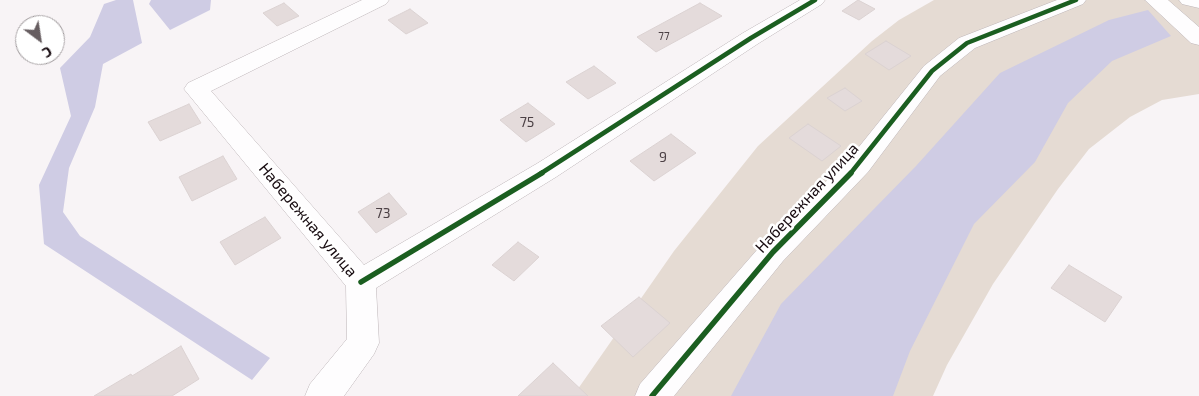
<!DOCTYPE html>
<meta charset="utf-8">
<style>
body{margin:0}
#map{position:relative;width:1199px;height:396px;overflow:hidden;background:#f8f4f6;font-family:"Exo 2",sans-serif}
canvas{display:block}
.north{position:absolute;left:15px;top:15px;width:50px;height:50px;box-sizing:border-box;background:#fff;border:1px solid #a29d9f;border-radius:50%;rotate:149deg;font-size:14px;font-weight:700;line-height:20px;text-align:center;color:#170b10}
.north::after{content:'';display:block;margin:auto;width:18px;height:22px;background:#665d60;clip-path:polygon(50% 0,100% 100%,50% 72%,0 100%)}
</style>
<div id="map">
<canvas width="1199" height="396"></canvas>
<div class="north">С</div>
</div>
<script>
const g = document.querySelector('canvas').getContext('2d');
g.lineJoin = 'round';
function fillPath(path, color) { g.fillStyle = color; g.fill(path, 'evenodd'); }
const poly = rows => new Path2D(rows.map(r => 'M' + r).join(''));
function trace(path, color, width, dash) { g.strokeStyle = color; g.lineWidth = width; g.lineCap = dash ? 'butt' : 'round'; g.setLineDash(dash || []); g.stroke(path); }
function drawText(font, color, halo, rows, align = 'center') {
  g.font = font + ' "Exo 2",sans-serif'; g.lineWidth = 5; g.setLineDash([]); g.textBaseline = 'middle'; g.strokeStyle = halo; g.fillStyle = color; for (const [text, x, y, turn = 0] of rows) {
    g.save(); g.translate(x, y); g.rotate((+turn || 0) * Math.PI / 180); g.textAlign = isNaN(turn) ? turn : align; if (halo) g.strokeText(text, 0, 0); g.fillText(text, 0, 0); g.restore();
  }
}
fillPath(poly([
 [934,0,1199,0,1199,94,1162,100,1130,117,1089,149,1058,189,993,284,947,365,933,396,573,396,674,251,758,146,872,41,899,20]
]), '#e5dbd3');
fillPath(poly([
 [116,0,133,0,142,43,103,64,95,107,69,168,63,212,80,236,270,358,252,380,44,244,39,185,71,116,60,68,90,37,104,4],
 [151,0,211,0,210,10,170,30,149,4],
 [1148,10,1171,36,1112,61,1068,103,1035,162,974,224,910,351,893,396,731,396,781,304,916,166,1000,73,1109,20]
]), '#cfcce4');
const building = poly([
 [858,0,875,9,859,20,842,11,858,0],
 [284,3,299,16,277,26,263,13,284,3],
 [700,3,722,16,656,52,637,37,700,3],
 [410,9,428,23,406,34,388,20,410,9],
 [886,41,911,56,889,70,865,54,886,41],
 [594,66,616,83,588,99,566,82,594,66],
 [845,88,862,101,845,111,827,98,845,88],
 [528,103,555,124,526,142,500,120,528,103],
 [189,104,201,123,160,141,148,122,189,104],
 [808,124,841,146,822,161,789,138,808,124],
 [671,134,696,153,654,181,630,161,671,134],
 [223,156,237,179,192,201,179,177,223,156],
 [389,193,407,214,376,233,358,212,389,193],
 [265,217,281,238,235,265,220,242,265,217],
 [518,242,539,257,514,281,492,265,518,242],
 [1069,265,1122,297,1105,322,1051,288,1069,265],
 [639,297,670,323,633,357,601,326,639,297],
 [181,346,199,379,172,396,94,396,131,374,132,376,181,346],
 [553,363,588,396,518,396,553,363]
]);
fillPath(building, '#e4dbdb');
trace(building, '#dbd2d2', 1);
const minor = poly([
 [362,0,389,0,386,4,211,91,364,265,538,163,743,33,800,0,825,0,822,4,759,43,556,177,376,288,379,343,374,354,344,396,305,396,310,384,347,339,346,286,184,89,188,83,362,0],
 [1057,0,1086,0,1083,4,975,48,940,76,868,172,783,261,674,396,635,396,640,384,763,243,850,158,924,66,959,38,1057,0],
 [1145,0,1168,0,1199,27,1199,45,1191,43,1145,0],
 [1179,0,1199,0,1199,8,1182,4,1179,0]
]);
trace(minor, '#bdb5b8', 1);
fillPath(minor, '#fefdfe');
trace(poly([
 [540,174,751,38,815,0],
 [850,174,932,71,967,43,1076,0]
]), '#1b5e20', 4.5);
trace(poly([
 [361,282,542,173],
 [652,396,773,252,851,173]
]), '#1b5e20', 5.5);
drawText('11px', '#4c4145', null, [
 ["77",664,36]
]);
drawText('14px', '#4c4145', null, [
 ["75",527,122],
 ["9",663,157],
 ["73",383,213]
]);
drawText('16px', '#170b10', '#fff', [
 ["Набережная улица",807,198,-47],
 ["Набережная улица",308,220,50]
]);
</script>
